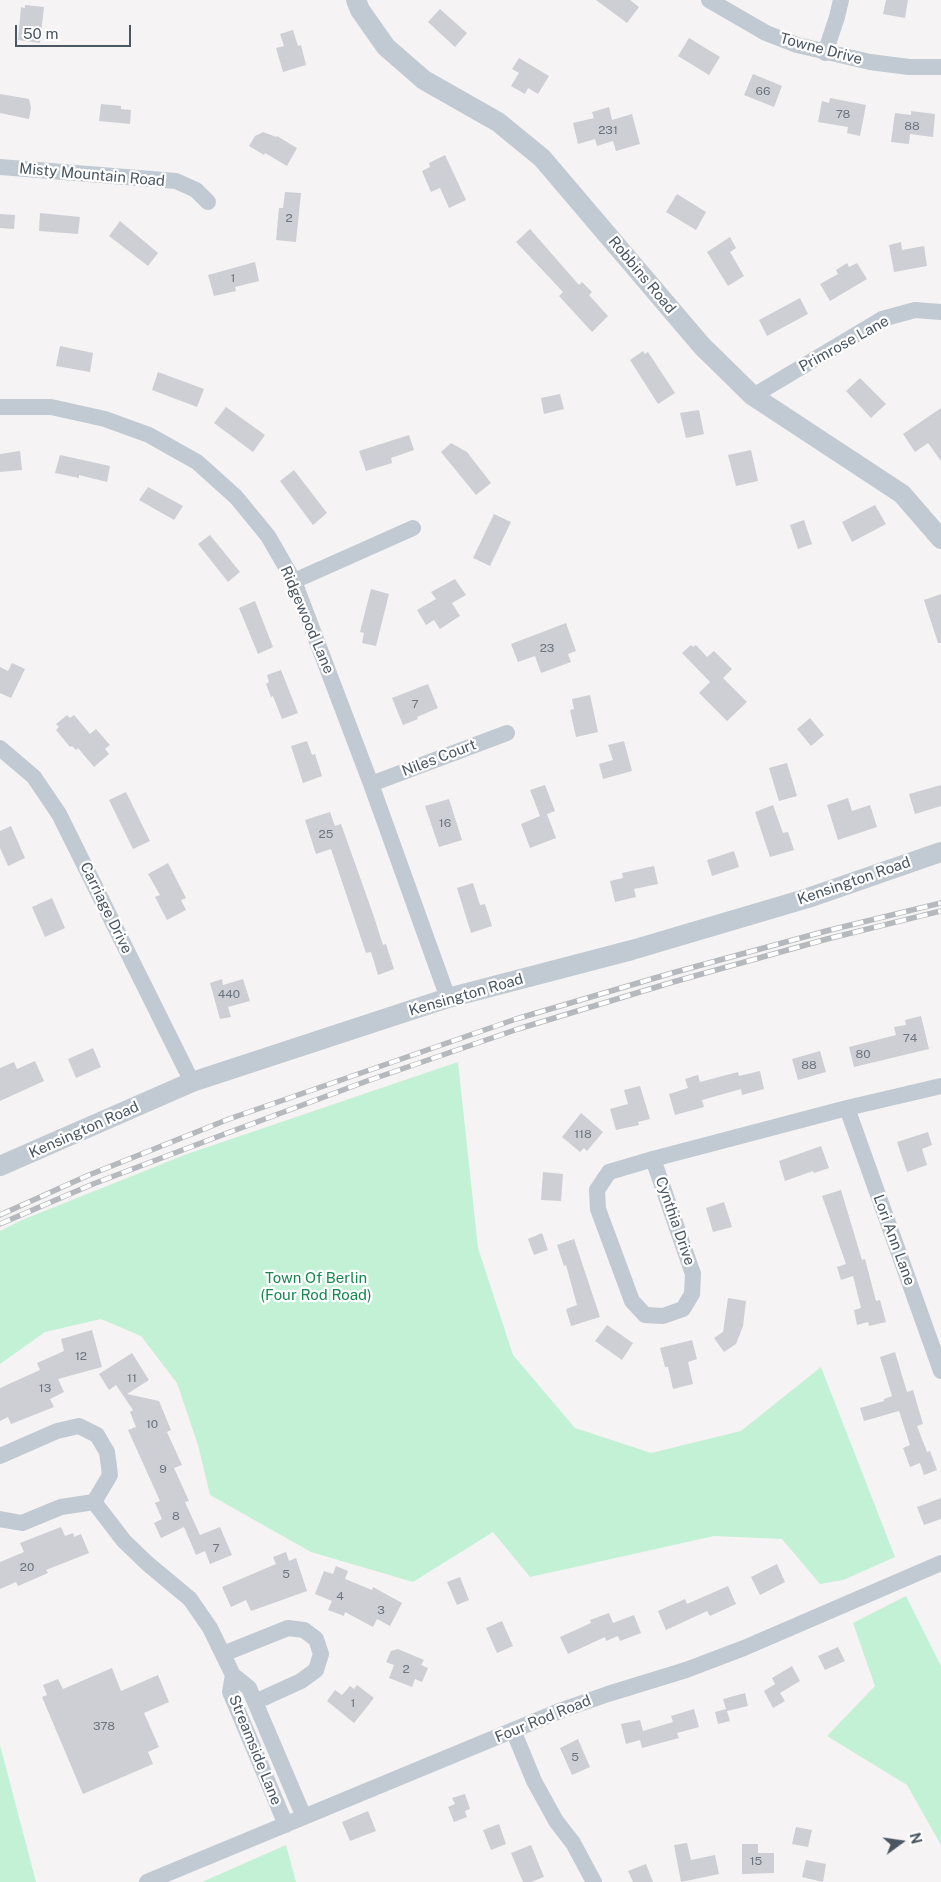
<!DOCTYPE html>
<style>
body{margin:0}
#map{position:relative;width:941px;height:1882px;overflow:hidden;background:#f5f3f3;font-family:"Public Sans",sans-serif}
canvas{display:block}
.north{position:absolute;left:876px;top:1817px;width:50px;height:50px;-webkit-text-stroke:4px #fff;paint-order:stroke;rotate:76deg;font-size:14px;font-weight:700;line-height:20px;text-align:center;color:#4a5661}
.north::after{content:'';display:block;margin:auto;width:18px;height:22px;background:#4a5661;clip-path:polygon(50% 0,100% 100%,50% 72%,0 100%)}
.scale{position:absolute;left:15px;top:25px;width:116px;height:22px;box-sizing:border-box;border:2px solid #4a5661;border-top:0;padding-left:6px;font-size:15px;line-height:18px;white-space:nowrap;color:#4a5661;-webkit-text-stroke:4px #fff;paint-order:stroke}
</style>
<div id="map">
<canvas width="941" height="1882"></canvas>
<div class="north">N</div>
<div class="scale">50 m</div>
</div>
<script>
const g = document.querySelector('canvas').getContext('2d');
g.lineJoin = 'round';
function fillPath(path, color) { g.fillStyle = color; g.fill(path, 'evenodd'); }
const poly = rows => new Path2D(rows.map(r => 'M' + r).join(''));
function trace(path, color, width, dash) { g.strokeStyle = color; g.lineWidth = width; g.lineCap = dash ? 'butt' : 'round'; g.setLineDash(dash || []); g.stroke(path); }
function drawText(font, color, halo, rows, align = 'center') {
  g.font = font + ' "Public Sans",sans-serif'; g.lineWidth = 4.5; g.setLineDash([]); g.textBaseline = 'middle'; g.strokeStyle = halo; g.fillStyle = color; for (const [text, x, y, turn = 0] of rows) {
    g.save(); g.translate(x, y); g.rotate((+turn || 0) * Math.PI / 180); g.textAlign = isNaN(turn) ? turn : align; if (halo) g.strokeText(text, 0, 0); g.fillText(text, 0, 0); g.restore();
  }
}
fillPath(poly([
 [458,1062,478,1248,513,1355,575,1428,651,1453,741,1431,821,1367,895,1557,843,1580,820,1584,782,1539,714,1536,530,1577,493,1532,413,1582,311,1552,210,1495,198,1445,177,1383,141,1336,101,1319,45,1332,0,1364,0,1231,22,1220,187,1154],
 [906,1596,941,1666,941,1845,907,1785,827,1736,875,1686,853,1623],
 [0,1745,36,1882,0,1882],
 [286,1845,296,1882,202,1882]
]), '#c3f1d5');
fillPath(poly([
 [596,0,630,0,639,7,627,23],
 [886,0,908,0,905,18,883,14],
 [25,5,44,7,40,43,18,40,21,7,25,8],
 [440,9,467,33,455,47,428,22],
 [293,30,298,46,301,45,306,65,283,72,276,48,284,46,280,34],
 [689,38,720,57,709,75,678,56],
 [519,58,549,76,538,94,528,88,525,94,511,86,519,73,512,69],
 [753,74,782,86,774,107,744,95],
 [0,94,29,99,31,108,29,119,0,113],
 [830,98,866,105,860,136,847,133,848,127,818,122,822,101,829,103],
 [101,104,121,106,121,109,131,110,130,124,99,121],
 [609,107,612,120,632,114,640,144,616,151,613,141,597,146,595,139,578,144,573,123,594,118,592,112],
 [911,111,935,114,933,137,910,134,909,144,891,142,895,113,911,115],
 [263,132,276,137,277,136,297,148,287,166,265,153,264,155,249,146,255,136],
 [445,155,466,200,449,208,440,188,431,192,422,171,430,167,429,163],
 [285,192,301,193,296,242,276,240,279,208,283,208],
 [677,194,706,212,696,230,666,212],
 [40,213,80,217,78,234,39,231],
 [0,214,15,215,14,229,0,228],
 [120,221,158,253,148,266,109,236],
 [530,229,579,285,582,282,592,292,589,295,608,316,592,332,559,296,563,292,516,242],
 [730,237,736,248,730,252,744,276,728,286,707,252],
 [901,242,902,250,924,246,927,266,894,272,889,245],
 [255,262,259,281,235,287,236,291,214,296,208,275],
 [847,263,849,267,857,263,867,279,830,301,820,284,838,274,836,270],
 [800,298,808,314,767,336,759,320],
 [60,346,93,353,90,372,56,366],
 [643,351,645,354,648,352,675,393,658,404,630,360],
 [158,372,204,389,197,407,152,390],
 [860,378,886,404,871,418,846,391],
 [560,394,564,409,544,414,541,398],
 [226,407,265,435,253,452,214,423],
 [941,408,941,461,928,443,915,452,903,434],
 [699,410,704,434,686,438,680,413],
 [409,435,414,450,391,458,392,463,366,471,359,451],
 [451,443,467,452,491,483,476,495,441,452],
 [751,450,758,481,736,486,728,455],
 [20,451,22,470,0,472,0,454],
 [60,455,110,466,107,482,79,475,79,478,55,473],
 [294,470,327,513,313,525,280,481],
 [148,487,183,506,174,520,139,500],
 [875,505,886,524,852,542,842,522],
 [494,514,511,522,490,566,473,558],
 [804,520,812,544,798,549,790,525],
 [210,535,240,572,228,582,198,544],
 [455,579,466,595,452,603,460,616,440,629,434,620,426,625,417,610,436,599,431,592],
 [371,589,389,594,376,646,362,643,364,633,360,632],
 [941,594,941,643,938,643,924,600],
 [255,601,273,647,258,654,239,608],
 [566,623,576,651,568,654,571,662,541,673,535,656,518,662,511,644],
 [691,645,693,647,696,645,707,657,714,651,732,669,723,678,747,702,727,721,699,693,710,682,682,653],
 [12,663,25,669,11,698,0,693,0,667,8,671],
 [281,670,298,713,282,719,273,696,271,697,266,684,269,682,267,675],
 [428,684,438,708,417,717,418,719,403,725,392,698],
 [590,695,598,732,576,737,570,710,574,709,572,699],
 [67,715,70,718,74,715,90,734,96,729,110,745,105,749,109,754,94,767,78,748,76,750,72,746,70,747,56,730,59,727,56,724],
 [810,718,824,735,811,746,797,729],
 [307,741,312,755,315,754,322,776,303,783,291,746],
 [624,741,632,771,603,779,599,764,613,760,608,745],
 [787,763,797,796,779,801,769,768],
 [545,785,555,811,547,814,556,838,530,848,521,824,540,816,530,790],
 [941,785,941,806,915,814,909,794],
 [126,792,150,841,133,849,109,800],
 [848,798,852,811,870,805,877,827,838,840,827,805],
 [449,799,462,840,439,847,425,806],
 [773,805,783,833,788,832,794,850,770,857,755,812],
 [330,812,335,826,341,824,373,914,383,945,386,944,394,969,378,975,371,952,366,953,331,849,316,854,305,820],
 [11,826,25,858,8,866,0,848,0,831],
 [734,851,739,867,712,876,707,860],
 [168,863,186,898,181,900,186,910,167,920,155,897,160,895,148,874],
 [654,866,658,884,634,889,636,897,615,902,610,881,623,878,622,873],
 [473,883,480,905,485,904,492,926,471,933,457,888],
 [52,898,65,928,45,937,32,907],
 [222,979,223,985,243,979,250,1001,228,1007,231,1017,220,1019,210,983],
 [921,1016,929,1049,854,1067,849,1047,896,1035,894,1027,906,1025,905,1020],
 [93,1048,101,1067,76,1078,68,1059],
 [820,1051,826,1072,798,1080,792,1059],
 [35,1061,44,1081,0,1101,0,1068,14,1062,17,1069],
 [760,1071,764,1089,742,1095,741,1089,702,1100,704,1107,675,1115,669,1094,688,1088,685,1079,698,1075,700,1082,738,1072,739,1076],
 [640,1086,650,1119,638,1122,639,1125,616,1130,610,1109,628,1104,624,1090],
 [581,1113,603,1132,587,1151,584,1148,580,1152,562,1137],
 [928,1132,932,1145,922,1149,927,1165,907,1172,897,1142],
 [821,1146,829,1168,814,1173,813,1171,785,1181,779,1161],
 [543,1172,563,1174,561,1201,541,1200],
 [841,1190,862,1260,865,1259,876,1301,880,1300,886,1322,869,1326,868,1322,857,1325,854,1310,861,1308,853,1276,841,1280,837,1267,846,1264,822,1196],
 [724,1202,732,1227,713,1232,706,1208],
 [542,1233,548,1250,534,1255,528,1239],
 [574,1239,600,1317,571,1326,566,1309,577,1305,566,1265,564,1266,557,1245],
 [728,1298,746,1301,743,1326,736,1344,724,1352,714,1338,723,1332],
 [607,1325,633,1343,622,1360,595,1341],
 [92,1330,102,1367,58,1379,64,1392,50,1399,54,1407,11,1424,8,1417,0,1421,0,1388,40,1370,37,1363,64,1351,61,1339],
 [692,1340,697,1359,688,1362,693,1384,673,1389,668,1367,665,1367,660,1348],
 [895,1352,907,1392,913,1390,923,1424,917,1426,927,1452,930,1451,937,1470,924,1475,920,1463,910,1467,903,1448,910,1445,899,1411,864,1421,860,1408,884,1401,884,1399,892,1396,880,1357],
 [132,1353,149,1380,127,1394,159,1401,171,1430,167,1432,182,1465,174,1468,189,1501,185,1502,200,1535,220,1527,232,1555,210,1564,205,1551,196,1555,184,1527,161,1538,154,1523,162,1519,155,1503,160,1501,128,1430,136,1427,130,1412,133,1410,116,1385,109,1390,99,1374],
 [941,1498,941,1519,924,1525,917,1507],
 [61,1527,65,1536,73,1533,74,1537,81,1534,89,1553,46,1570,48,1573,18,1586,16,1582,0,1589,0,1562,24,1552,20,1543],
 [286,1552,289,1561,296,1558,307,1591,251,1611,246,1600,231,1607,222,1587,276,1564,273,1557],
 [777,1564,785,1582,760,1595,751,1577],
 [336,1566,348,1571,345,1579,372,1590,373,1587,402,1603,390,1626,377,1619,373,1627,345,1612,344,1616,328,1610,332,1601,315,1594,324,1571,333,1574],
 [460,1577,469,1600,457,1605,447,1582],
 [728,1586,736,1604,710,1616,707,1611,666,1630,658,1611,685,1599,687,1604],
 [609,1613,613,1623,634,1615,641,1633,620,1641,618,1636,606,1641,605,1637,568,1654,560,1637,591,1623,590,1620],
 [502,1621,513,1646,497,1653,486,1628],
 [838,1647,845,1661,825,1670,818,1656],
 [398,1649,424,1660,421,1665,428,1668,422,1682,415,1679,412,1687,389,1678,394,1665,386,1662,391,1651],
 [792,1666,800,1681,780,1693,785,1701,773,1708,764,1691,775,1684,772,1678],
 [112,1668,121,1691,158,1675,169,1702,144,1713,159,1747,148,1752,153,1764,83,1794,42,1697,47,1695,43,1685,58,1679,63,1689],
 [357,1685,374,1698,354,1723,327,1701,335,1690,342,1695,350,1686,354,1689],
 [745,1693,748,1706,727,1711,730,1721,718,1724,715,1712,726,1709,723,1699],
 [694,1709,699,1727,677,1733,679,1738,642,1748,640,1740,626,1744,621,1724,640,1720,643,1731,673,1722,671,1716],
 [578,1739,590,1767,572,1775,560,1748],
 [465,1794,470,1809,465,1811,467,1817,454,1822,448,1807,455,1804,452,1798],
 [368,1811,376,1831,350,1841,342,1822],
 [499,1824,506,1844,491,1850,483,1830],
 [796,1827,812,1830,808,1847,792,1844],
 [687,1843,691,1860,715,1855,719,1874,681,1882,674,1845],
 [742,1844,758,1844,758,1853,774,1853,774,1873,742,1874],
 [531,1845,544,1877,531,1882,523,1882,511,1853],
 [806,1860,826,1864,823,1882,802,1877],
 [646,1864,653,1882,633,1882,628,1871]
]), '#cdcfd5');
trace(poly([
 [709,0,766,33,797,45,870,62,909,67,941,67],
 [825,53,837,17,841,0],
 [0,167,176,181,196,190,208,202],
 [753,396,882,319,915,310,941,312],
 [0,407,51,407,105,419,149,435,197,462,236,497,268,536,294,581,371,784,448,998],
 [294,581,413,528],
 [0,748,34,777,59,814,192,1082],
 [371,784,507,733],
 [847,1108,941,1371],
 [653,1159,693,1274,692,1294,683,1309,663,1316,645,1315,632,1301,598,1209,597,1190,609,1172,653,1159],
 [653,1159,847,1108,941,1086],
 [0,1456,57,1431,79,1426,97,1435,107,1452,110,1475,94,1502],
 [94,1502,124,1541,148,1564,190,1599,210,1628,233,1675],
 [0,1519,22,1523,61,1507,94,1502],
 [223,1654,288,1628,304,1630,316,1639,321,1654,316,1670,301,1681,255,1702],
 [513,1730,534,1781,556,1821,573,1843,594,1882],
 [286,1825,230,1692,233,1675,249,1688,304,1817],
 [147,1882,562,1710,608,1694,686,1670,744,1648,941,1563]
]), '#c1cad2', 16);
trace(poly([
 [356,0,360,10,386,47,424,80,498,122,542,158,702,346,753,396,902,494,941,539],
 [0,1166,192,1082,448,998,632,950,808,898,941,852]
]), '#c1cad2', 20);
const rail = poly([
 [0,1215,89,1175,229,1119,516,1019,672,973,826,931,941,903],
 [0,1224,93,1184,230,1132,367,1081,518,1029,673,982,827,939,941,911]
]);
trace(rail, '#b5b8bd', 5.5);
trace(rail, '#fff', 4, [11]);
drawText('12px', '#6b747e', null, [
 ["66",763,91],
 ["78",843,114],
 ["88",912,126],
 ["231",608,130],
 ["2",289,218],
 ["1",233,278],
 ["23",547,648],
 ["7",415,704],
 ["16",445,823],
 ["25",326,834],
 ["440",229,994],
 ["74",910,1038],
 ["80",863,1054],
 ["88",809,1065],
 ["118",583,1134],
 ["12",81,1356],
 ["11",132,1378],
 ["13",45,1388],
 ["10",152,1424],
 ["9",163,1469],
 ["8",176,1516],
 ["7",216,1548],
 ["20",27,1567],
 ["5",286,1574],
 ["4",340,1596],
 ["3",381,1610],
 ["2",406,1669],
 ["1",353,1703],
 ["378",104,1726],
 ["5",575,1757],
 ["15",756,1861]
]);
drawText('15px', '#4a5661', '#fff', [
 ["Towne Drive",821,49,15],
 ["Misty Mountain Road",92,175,5],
 ["Robbins Road",642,275,50],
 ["Primrose Lane",844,344,-29],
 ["Ridgewood Lane",307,620,67],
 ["Niles Court",439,758,-21],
 ["Kensington Road",854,881,-19],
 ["Carriage Drive",106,908,64],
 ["Kensington Road",466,995,-16],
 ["Kensington Road",84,1130,-24],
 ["Cynthia Drive",675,1221,71],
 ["Lori Ann Lane",894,1240,70],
 ["Four Rod Road",543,1719,-22],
 ["Streamside Lane",255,1750,68]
]);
drawText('15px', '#17864f', '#fff', [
 ["Town Of Berlin",316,1278],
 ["(Four Rod Road)",316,1295]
]);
</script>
